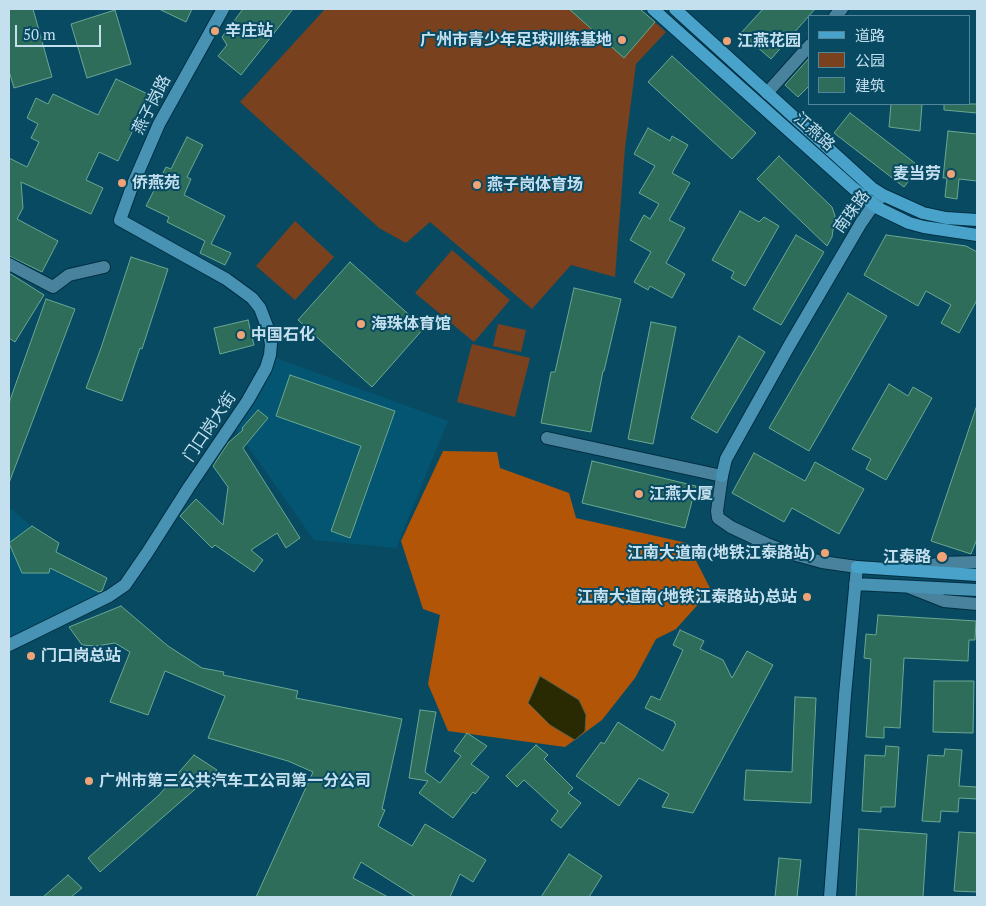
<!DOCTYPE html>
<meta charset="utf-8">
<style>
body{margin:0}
#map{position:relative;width:986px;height:906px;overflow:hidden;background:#094a63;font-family:"PT Serif","Noto Sans SC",serif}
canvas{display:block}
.frame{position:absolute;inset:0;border:10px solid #c4e0ef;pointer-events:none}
.legend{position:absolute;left:808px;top:15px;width:162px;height:90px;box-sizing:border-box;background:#094a63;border:1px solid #54869b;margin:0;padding:6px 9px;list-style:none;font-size:15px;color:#c4e0ef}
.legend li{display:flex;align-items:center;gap:10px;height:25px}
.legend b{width:25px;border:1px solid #54869b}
.scale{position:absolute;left:15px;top:25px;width:86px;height:22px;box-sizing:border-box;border:2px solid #c4e0ef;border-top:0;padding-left:6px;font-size:15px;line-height:18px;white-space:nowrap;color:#c4e0ef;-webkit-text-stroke:4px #094a63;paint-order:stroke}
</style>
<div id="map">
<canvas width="986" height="906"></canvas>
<div class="frame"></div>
<ul class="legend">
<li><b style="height:6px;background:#48a2ca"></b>道路</li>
<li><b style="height:14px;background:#79411e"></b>公园</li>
<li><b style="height:14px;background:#2d6d59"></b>建筑</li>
</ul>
<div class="scale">50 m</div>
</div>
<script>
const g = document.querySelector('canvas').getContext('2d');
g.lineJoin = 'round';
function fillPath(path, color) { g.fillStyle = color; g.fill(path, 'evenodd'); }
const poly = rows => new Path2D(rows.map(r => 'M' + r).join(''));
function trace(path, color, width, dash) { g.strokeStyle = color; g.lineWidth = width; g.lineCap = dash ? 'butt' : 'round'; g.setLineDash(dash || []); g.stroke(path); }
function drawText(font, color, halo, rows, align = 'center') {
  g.font = font + ' "PT Serif","Noto Sans SC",serif'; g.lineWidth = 4; g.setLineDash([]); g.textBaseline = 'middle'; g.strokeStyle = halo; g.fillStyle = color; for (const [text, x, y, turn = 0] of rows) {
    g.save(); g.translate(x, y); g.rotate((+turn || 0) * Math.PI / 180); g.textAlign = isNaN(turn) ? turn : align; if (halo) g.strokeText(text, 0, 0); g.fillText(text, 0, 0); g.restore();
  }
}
fillPath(poly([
 [276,358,448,421,396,548,314,540,235,428],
 [9,507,31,526,9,543,22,572,49,573,51,568,101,593,9,638]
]), '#045572');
fillPath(poly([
 [325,9,640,9,666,32,636,64,625,148,615,277,571,265,532,309,430,222,406,243,379,228,240,102],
 [295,221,334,257,295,300,256,266],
 [452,250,510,300,474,342,415,293],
 [498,324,526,330,521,352,493,346],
 [472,344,530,358,515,417,457,402]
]), '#79411e');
fillPath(poly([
 [443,451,497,452,500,468,569,493,576,518,687,543,711,590,676,629,656,639,635,678,602,720,565,747,448,731,428,684,440,615,423,609,401,541]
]), '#b35507');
const water = poly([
 [540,676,579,700,586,715,585,731,575,740,550,725,528,703,540,676]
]);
fillPath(water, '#292902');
trace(water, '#586049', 1);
const building = poly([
 [9,9,33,9,52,77,14,88,9,71,9,9],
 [159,9,192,9,186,22,159,9],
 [243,9,293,9,241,75,218,56,227,45,222,37,243,9],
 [569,9,640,9,655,22,624,58,569,9],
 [763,9,815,9,771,59,741,33,763,9],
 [115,10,131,64,87,78,71,24,115,10],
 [672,56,756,133,732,159,648,82,672,56],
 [810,57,810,85,798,97,785,85,810,57],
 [116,79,150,95,118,161,99,152,86,180,103,188,91,214,21,182,23,208,17,219,58,241,42,272,9,256,9,158,27,167,39,142,31,138,38,124,27,118,36,98,48,104,53,94,98,115,116,79],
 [891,104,922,104,920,131,889,127,891,104],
 [944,104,977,104,977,113,944,110,944,104],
 [850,113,920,167,904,187,834,133,850,113],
 [648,128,670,141,672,136,688,145,672,173,690,183,669,220,685,228,666,263,685,274,672,298,650,286,648,290,634,282,651,252,630,240,644,215,650,219,659,204,639,193,655,166,634,154,648,128],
 [948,131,977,134,977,181,959,179,957,199,945,197,947,178,943,178,948,131],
 [187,137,203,145,187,177,191,179,184,195,225,216,211,244,231,253,225,265,200,253,205,241,167,222,169,217,146,206,166,167,171,169,187,137],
 [779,156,832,207,835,216,832,237,827,246,757,179,779,156],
 [740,211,759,222,764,217,779,226,745,286,731,278,734,272,712,260,740,211],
 [796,235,824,252,781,325,753,309,796,235],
 [886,235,966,246,977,252,977,300,959,333,941,323,951,305,926,291,918,306,864,275,886,235],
 [131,257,168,269,142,349,140,348,122,401,86,388,101,348,131,257],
 [350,262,424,328,372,387,298,320,350,262],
 [9,273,44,295,15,342,9,338,9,273],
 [574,288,621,299,604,371,603,371,591,432,541,423,551,372,555,372,574,288],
 [848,293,887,316,809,451,769,428,848,293],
 [46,299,75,309,9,483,9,403,46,299],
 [248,320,254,345,220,354,214,328,248,320],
 [651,322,676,327,653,444,628,439,651,322],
 [739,336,765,352,717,433,691,418,739,336],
 [290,375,395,411,350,538,331,531,361,446,276,416,290,375],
 [889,384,908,396,913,387,932,398,886,480,866,469,871,459,852,449,889,384],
 [976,408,977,408,977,539,971,554,931,541,976,408],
 [258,410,268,418,243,448,300,538,286,548,277,533,251,550,263,560,254,572,215,545,212,548,180,516,196,499,223,525,228,487,213,466,228,443,243,430,242,428,258,410],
 [754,453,805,481,815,462,864,489,839,534,792,508,784,522,732,493,754,453],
 [592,461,696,486,685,528,582,503,592,461],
 [32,526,59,543,56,552,107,578,102,591,99,592,50,568,49,573,22,573,9,543,32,526],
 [121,606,168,646,202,668,224,672,223,675,298,691,296,698,402,719,382,809,385,810,378,826,412,846,425,824,486,860,473,882,460,874,450,897,416,897,361,862,353,878,388,897,256,897,313,772,288,761,208,738,225,696,165,671,148,715,110,702,130,652,115,643,96,646,82,645,69,627,121,606],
 [878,615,976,621,975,640,969,640,968,661,904,658,900,728,884,727,884,738,866,737,871,659,864,658,866,634,876,635,878,615],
 [680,630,704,641,700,649,723,660,732,678,747,651,773,665,693,813,662,807,669,794,639,778,619,806,576,776,601,742,604,744,618,722,663,751,676,724,674,723,675,722,645,708,651,696,660,700,683,650,673,645,680,630],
 [934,681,974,681,973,733,933,732,934,681],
 [795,697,816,698,811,803,744,800,746,770,792,772,795,697],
 [420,710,436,712,425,772,440,783,461,756,454,751,467,733,487,746,471,764,489,777,475,794,473,792,453,818,419,793,428,781,409,778,420,710],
 [536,745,548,755,544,759,573,788,568,793,581,803,561,828,551,820,558,811,524,780,517,787,506,776,536,745],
 [886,746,899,747,895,807,881,807,881,812,862,811,865,755,885,756,886,746],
 [945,749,962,750,959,786,977,787,977,799,959,798,958,812,941,811,940,822,922,821,928,755,944,756,945,749],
 [194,755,217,770,100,872,88,858,159,795,194,755],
 [859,829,927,834,923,897,856,897,859,829],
 [959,832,977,833,977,892,954,891,959,832],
 [569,854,602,876,589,897,541,897,569,854],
 [779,858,801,860,797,897,775,897,779,858],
 [68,875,82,888,71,897,43,897,68,875]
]);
fillPath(building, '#2d6d59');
trace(building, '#69a893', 1);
const street = poly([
 [835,16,842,9],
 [767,93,810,45],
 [9,264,53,287,69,275,104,267],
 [547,438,722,476,717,511,718,518,731,527,767,544,793,554,822,562,857,567],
 [913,570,940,563,977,562],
 [911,588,944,601,977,604]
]);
const secondary = poly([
 [722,476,726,459,789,346,861,223,874,204,881,197],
 [855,584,977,590],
 [9,645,109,596,125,585,147,553,189,487,248,400,266,368,270,355,271,344,268,329,260,308,252,298,226,279,120,220,133,184,159,124,223,9],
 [830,897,845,695,857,567]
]);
const primary = poly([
 [653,9,853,188,878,208,909,223,924,227,977,235],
 [675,9,872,188,883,195,923,213,946,218,977,220],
 [857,567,977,575]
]);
trace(street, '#002f41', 14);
trace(secondary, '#002f41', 14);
trace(primary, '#002f41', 14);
trace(street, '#49829d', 12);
trace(secondary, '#4892b4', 12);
trace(primary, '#48a2ca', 12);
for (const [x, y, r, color] of [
 [215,31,5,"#efa377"],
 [622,40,5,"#efa377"],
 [727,41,5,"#efa377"],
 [951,174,5,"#efa377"],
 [122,183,5,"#efa377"],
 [477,185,5,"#efa377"],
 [361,324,5,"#efa377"],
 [241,335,5,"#efa377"],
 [639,494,5,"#efa377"],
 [825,553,5,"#efa377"],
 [942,557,6,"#efa377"],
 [807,597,5,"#efa377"],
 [31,656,5,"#efa377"],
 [89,781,5,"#efa377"]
]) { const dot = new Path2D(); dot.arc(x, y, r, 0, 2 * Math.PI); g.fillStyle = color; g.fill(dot); trace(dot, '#094a63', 2); }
drawText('bold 16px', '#c4e0ef', '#094a63', [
 ["辛庄站",225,31],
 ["广州市青少年足球训练基地",612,40,"right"],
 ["江燕花园",737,41],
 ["麦当劳",941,174,"right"],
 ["侨燕苑",132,183],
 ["燕子岗体育场",487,185],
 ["海珠体育馆",371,324],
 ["中国石化",251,335],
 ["江燕大厦",649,494],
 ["江南大道南(地铁江泰路站)",815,553,"right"],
 ["江泰路",931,557,"right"],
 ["江南大道南(地铁江泰路站)总站",797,597,"right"],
 ["门口岗总站",41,656],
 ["广州市第三公共汽车工公司第一分公司",99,781]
], 'left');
drawText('16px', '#c4e0ef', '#094a63', [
 ["燕子岗路",152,105,-63],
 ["江燕路",814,132,42],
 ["南珠路",852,212,-54],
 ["门口岗大街",210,427,-56]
]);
</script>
